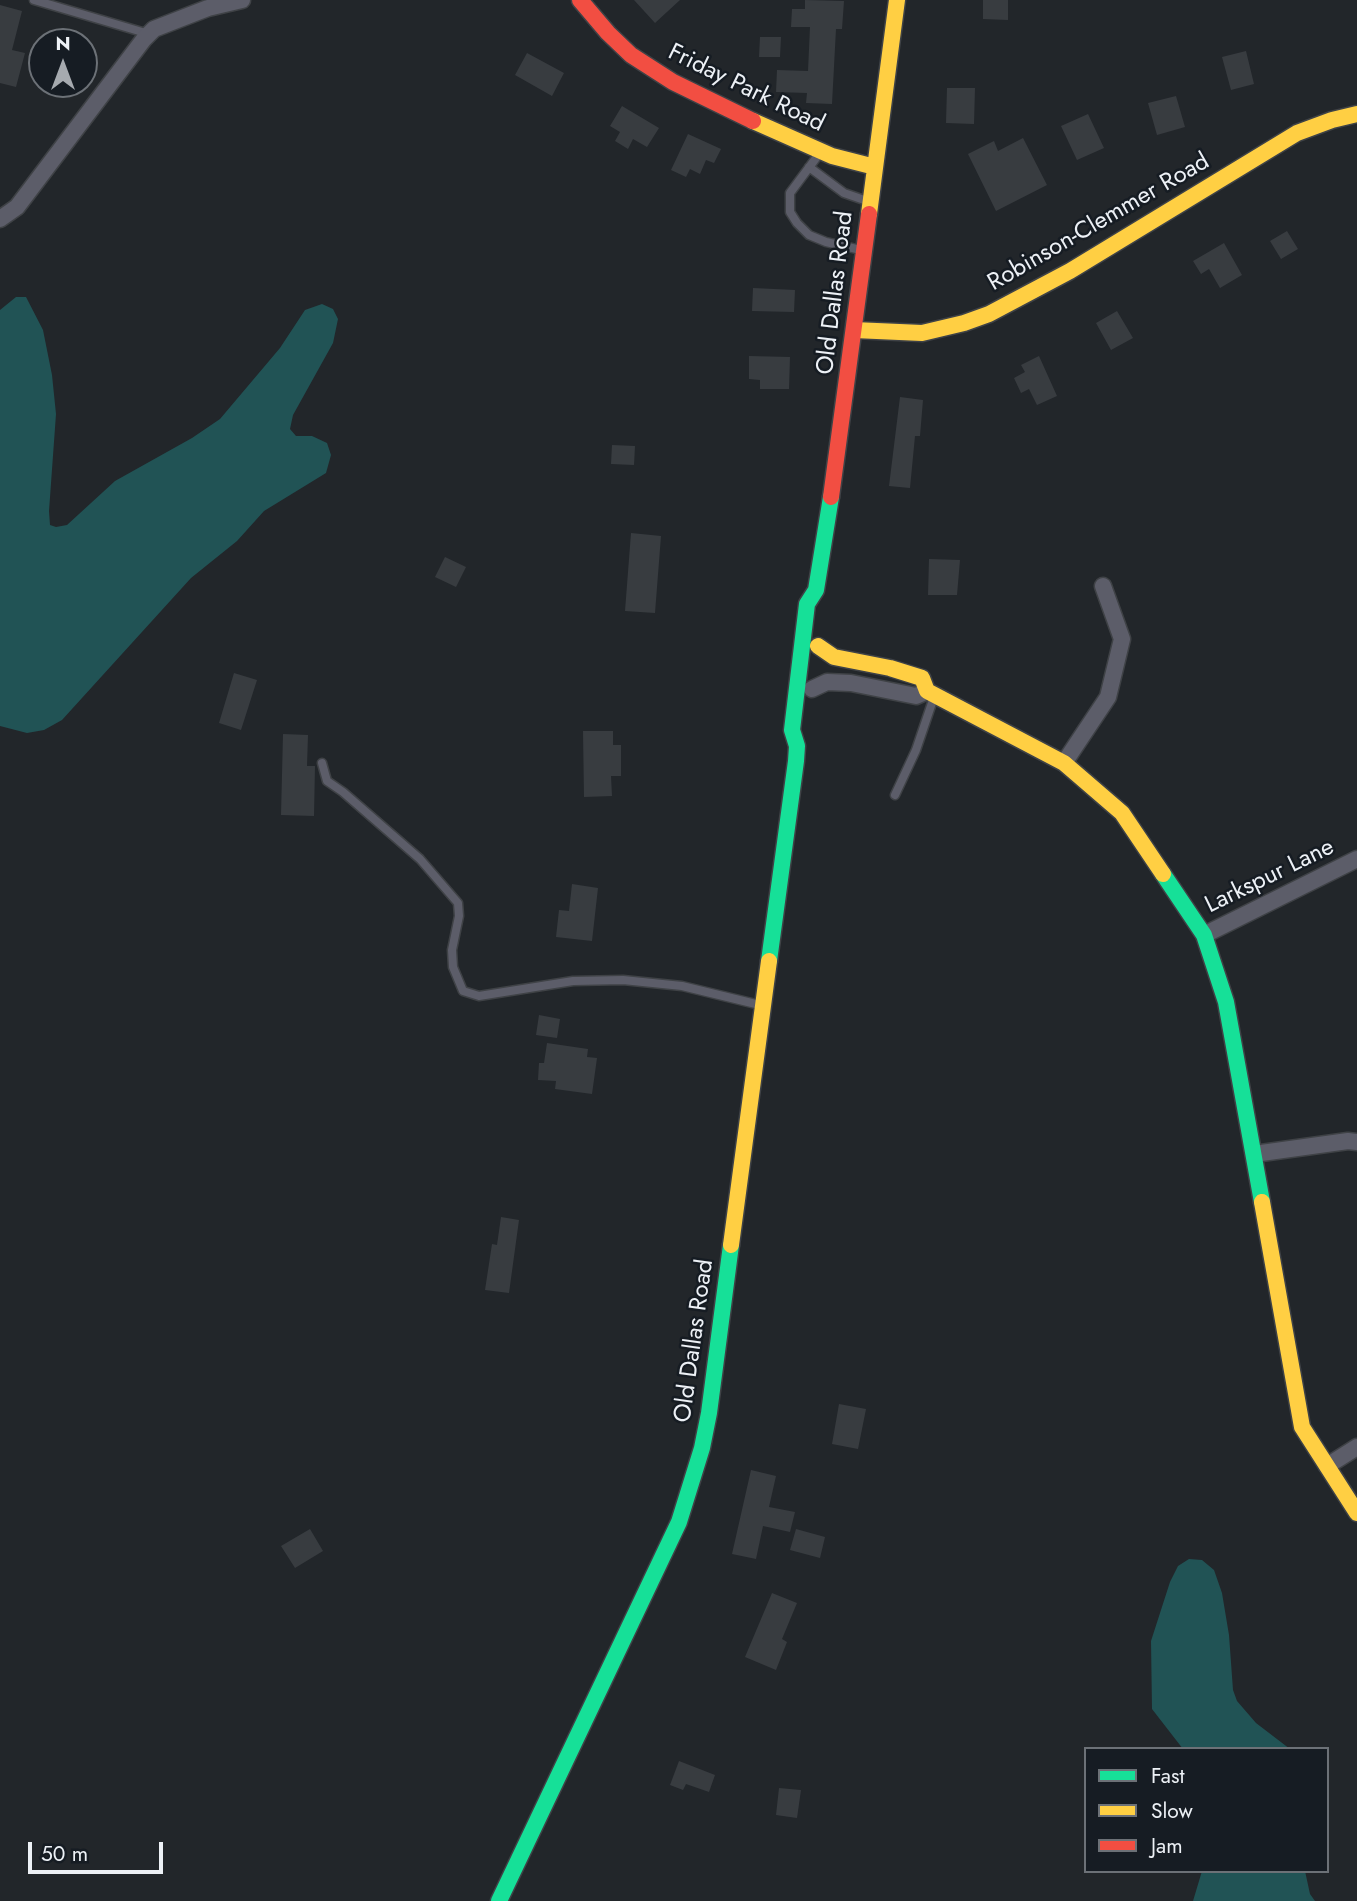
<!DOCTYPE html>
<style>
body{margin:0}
#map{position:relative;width:1357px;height:1901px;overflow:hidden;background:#22262a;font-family:Jost,sans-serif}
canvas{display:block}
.legend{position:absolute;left:1084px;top:1747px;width:245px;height:126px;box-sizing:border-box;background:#161c23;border:2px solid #6c7177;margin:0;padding:9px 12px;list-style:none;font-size:21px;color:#edf1f6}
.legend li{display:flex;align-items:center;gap:14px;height:35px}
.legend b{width:35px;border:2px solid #6c7177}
.north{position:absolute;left:28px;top:28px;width:70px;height:70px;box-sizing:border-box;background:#161c23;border:2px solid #6c7177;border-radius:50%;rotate:0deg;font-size:19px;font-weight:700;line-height:28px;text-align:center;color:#edf1f6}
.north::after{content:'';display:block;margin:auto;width:24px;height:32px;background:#a6aaaf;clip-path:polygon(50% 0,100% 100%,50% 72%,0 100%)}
.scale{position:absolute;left:28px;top:1842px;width:135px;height:32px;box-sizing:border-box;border:4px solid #edf1f6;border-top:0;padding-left:9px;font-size:21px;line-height:24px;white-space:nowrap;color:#edf1f6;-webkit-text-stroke:5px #161c23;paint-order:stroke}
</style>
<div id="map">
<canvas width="1357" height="1901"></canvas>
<ul class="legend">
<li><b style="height:9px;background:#16e098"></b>Fast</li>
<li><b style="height:9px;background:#ffcf43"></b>Slow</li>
<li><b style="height:9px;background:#f24e42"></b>Jam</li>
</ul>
<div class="north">N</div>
<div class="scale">50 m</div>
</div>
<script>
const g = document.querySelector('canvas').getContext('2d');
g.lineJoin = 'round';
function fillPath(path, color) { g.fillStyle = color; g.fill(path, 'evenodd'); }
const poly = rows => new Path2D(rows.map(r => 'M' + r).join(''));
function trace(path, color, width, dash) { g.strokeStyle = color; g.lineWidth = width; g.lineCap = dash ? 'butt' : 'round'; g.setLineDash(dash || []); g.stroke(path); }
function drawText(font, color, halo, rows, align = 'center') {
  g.font = font + ' Jost,sans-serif'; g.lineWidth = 5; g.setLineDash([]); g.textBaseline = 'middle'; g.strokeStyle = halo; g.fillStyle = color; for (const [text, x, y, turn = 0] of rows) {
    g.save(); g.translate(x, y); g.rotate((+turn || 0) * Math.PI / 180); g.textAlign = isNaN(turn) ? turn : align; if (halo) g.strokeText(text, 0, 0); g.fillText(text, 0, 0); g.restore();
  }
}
fillPath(poly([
 [16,297,26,297,43,330,52,375,56,414,49,511,50,525,56,527,67,525,115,481,192,438,220,419,280,348,305,310,322,304,333,309,338,319,333,343,293,415,290,429,296,436,312,436,327,443,331,455,326,473,264,511,237,541,191,578,62,720,44,730,27,733,0,726,0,310],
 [1189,1559,1202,1560,1214,1570,1222,1593,1229,1635,1233,1690,1237,1701,1256,1723,1290,1749,1183,1749,1152,1709,1151,1641,1170,1582,1178,1566],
 [1202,1871,1305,1871,1310,1894,1315,1901,1193,1901]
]), '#215355');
fillPath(poly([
 [634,0,680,0,655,23],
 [805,0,844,1,842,29,836,29,832,104,806,103,807,93,776,92,777,70,808,71,810,27,791,27,792,9,805,9],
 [983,0,1008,0,1008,20,983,19],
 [0,5,22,11,12,50,25,53,16,87,0,83],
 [760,37,781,37,780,57,759,57],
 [1246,51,1254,84,1231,90,1222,57],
 [527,53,564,73,552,96,515,75],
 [947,88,975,88,974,124,946,123],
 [1176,96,1185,127,1157,135,1148,103],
 [622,106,659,128,647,147,633,139,628,149,615,141,620,132,610,126],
 [1088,114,1104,148,1077,160,1061,126],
 [688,134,721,149,714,163,706,160,700,174,690,169,686,177,671,170],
 [1023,138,1047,185,996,211,968,154,994,141,998,151],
 [1287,231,1298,249,1281,259,1270,241],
 [1224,243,1242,275,1220,288,1209,269,1201,274,1193,261],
 [753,288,795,290,794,312,752,311],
 [1117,311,1133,338,1111,350,1096,323],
 [749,356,790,357,789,389,760,389,760,380,749,379],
 [1039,356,1057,396,1037,405,1029,389,1021,393,1014,378,1025,372,1021,365],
 [900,397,923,400,920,436,915,436,910,488,889,486],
 [612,445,635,446,634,465,611,464],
 [631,533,661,536,655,613,625,611],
 [445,557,466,567,456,587,435,577],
 [929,559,960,560,957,595,928,595],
 [234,673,257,680,241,730,219,723],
 [583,731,613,731,613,745,621,745,621,776,611,776,612,796,584,797],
 [283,734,308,735,307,766,315,766,314,816,281,815],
 [572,884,598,888,592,941,556,937,559,910,569,911],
 [539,1015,560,1019,557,1038,536,1035],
 [547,1043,588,1049,587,1057,597,1058,592,1094,555,1089,556,1081,538,1080,539,1063,544,1063],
 [501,1217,519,1220,509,1293,485,1290,492,1244,497,1245],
 [839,1404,866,1409,858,1449,832,1444],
 [751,1470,776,1476,769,1507,795,1512,790,1532,763,1526,756,1559,732,1554],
 [310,1529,323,1551,295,1568,281,1546],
 [796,1529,825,1537,820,1558,790,1550],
 [772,1593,797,1603,782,1639,787,1642,776,1670,745,1657],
 [679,1761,715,1775,709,1792,686,1784,683,1790,670,1785],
 [779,1788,801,1790,797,1818,776,1815]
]), '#383c40');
const lane = poly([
 [34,0,149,34],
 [819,154,790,193,790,212,797,223,809,235,826,242,861,250],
 [809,167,844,193,870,202],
 [322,763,327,781,343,792,420,859,458,903,459,916,452,950,453,967,463,991,479,996,573,981,623,980,682,986,760,1005],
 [895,795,916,750,934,697]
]);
const street = poly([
 [0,219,17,207,144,39,154,29,208,8,242,0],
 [812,689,827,682,851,683,916,696,927,691],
 [1064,763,1108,697,1122,639,1103,586],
 [1204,935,1357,859],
 [1254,1154,1348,1141,1357,1142],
 [1327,1466,1357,1447]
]);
const fast = poly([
 [1163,874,1204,935,1226,1002,1262,1202],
 [769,961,796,761,797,746,792,730,807,604,816,590,831,497],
 [499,1901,679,1522,702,1448,709,1413,731,1245]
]);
const slow = poly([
 [753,121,832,156,875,167],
 [869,214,897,0],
 [854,330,922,333,964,323,989,314,1070,271,1297,133,1332,120,1357,114],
 [818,646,834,657,890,668,922,678,927,691,1064,763,1122,813,1163,874],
 [1262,1202,1302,1427,1357,1513],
 [731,1245,769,961]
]);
const jam = poly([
 [580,0,608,33,631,55,673,82,753,121],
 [831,497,869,214]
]);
trace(lane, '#3f4246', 11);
trace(street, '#3f4246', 19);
trace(fast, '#3f4246', 19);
trace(slow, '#3f4246', 19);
trace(jam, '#3f4246', 19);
trace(lane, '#5c5d69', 8);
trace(street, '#5c5d69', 16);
trace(fast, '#16e098', 16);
trace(slow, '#ffcf43', 16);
trace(jam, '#f24e42', 16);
drawText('24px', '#edf1f6', '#161c23', [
 ["Friday Park Road",746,89,26],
 ["Robinson-Clemmer Road",1099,223,-30],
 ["Old Dallas Road",836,293,-83],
 ["Larkspur Lane",1270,877,-26],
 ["Old Dallas Road",695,1341,-82]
]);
</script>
